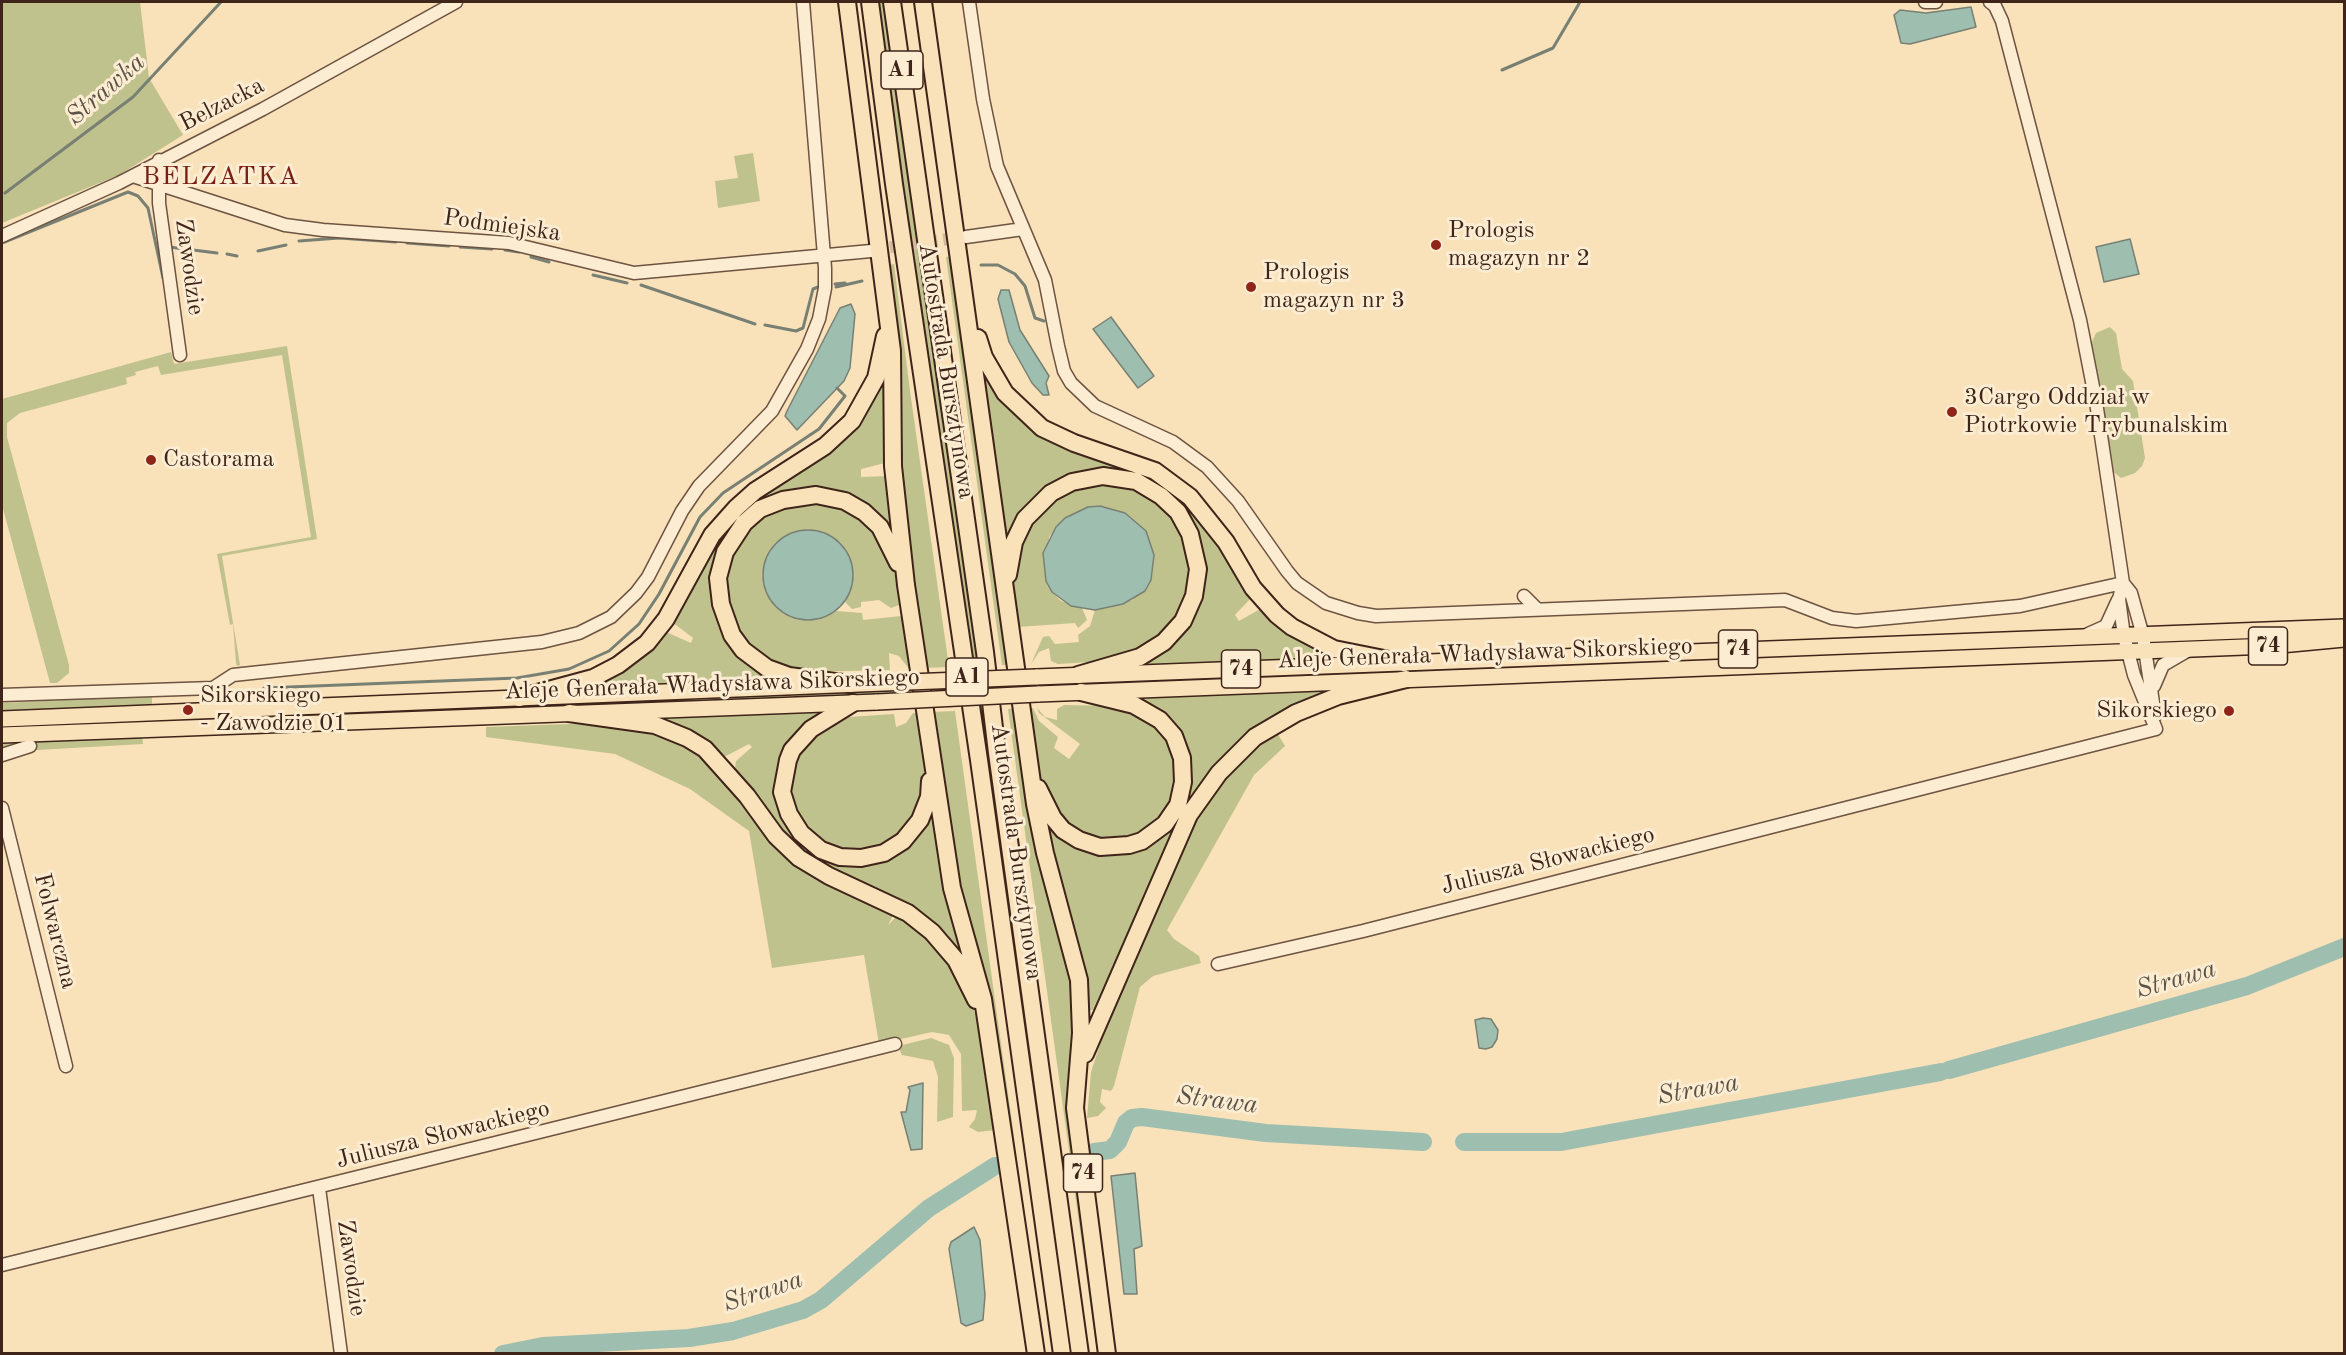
<!DOCTYPE html>
<meta charset="utf-8">
<style>
body{margin:0}
#map{position:relative;width:2346px;height:1355px;overflow:hidden;background:#f9e1b9;font-family:"Old Standard TT",serif}
canvas{display:block}
.frame{position:absolute;inset:0;border:3px solid #3e2419;pointer-events:none}
</style>
<div id="map">
<canvas width="2346" height="1355"></canvas>
<div class="frame"></div>
</div>
<script>
const g = document.querySelector('canvas').getContext('2d');
g.lineJoin = 'round';
function fillPath(path, color) { g.fillStyle = color; g.fill(path, 'evenodd'); }
const poly = rows => new Path2D(rows.map(r => 'M' + r).join(''));
function trace(path, color, width, dash) { g.strokeStyle = color; g.lineWidth = width; g.lineCap = dash ? 'butt' : 'round'; g.setLineDash(dash || []); g.stroke(path); }
function drawText(font, color, halo, rows, align = 'center') {
  g.font = font + ' "Old Standard TT",serif'; g.lineWidth = 6; g.setLineDash([]); g.textBaseline = 'middle'; g.strokeStyle = halo; g.fillStyle = color; for (const [text, x, y, turn = 0] of rows) {
    g.save(); g.translate(x, y); g.rotate((+turn || 0) * Math.PI / 180); g.textAlign = isNaN(turn) ? turn : align; if (halo) g.strokeText(text, 0, 0); g.fillText(text, 0, 0); g.restore();
  }
}
fillPath(poly([
 [2,2,140,2,149,78,183,135,119,175,2,223],
 [878,2,887,2,979,666,972,666],
 [753,153,760,201,718,208,715,181,738,178,734,156],
 [955,256,1009,665,1002,665,946,257],
 [894,264,910,391,949,667,924,668,897,469,889,265],
 [2110,327,2116,333,2122,369,2133,381,2145,458,2142,466,2135,473,2121,478,2111,470,2102,394,2091,344,2096,333],
 [287,346,317,539,222,556,240,665,237,666,236,663,233,624,230,625,217,554,311,537,282,355,161,375,158,366,135,372,136,375,126,378,127,384,20,413,7,423,7,437,69,665,69,673,57,683,50,683,2,505,2,399,171,352,174,364],
 [885,360,885,463,861,469,861,477,888,476,896,538,887,523,865,503,844,492,827,488,803,487,781,491,768,497,738,521,713,603,717,619,724,632,787,681,570,690,611,677,629,667,666,632,691,643,693,638,672,622,717,537,747,504,820,455],
 [980,364,1002,399,1145,471,1192,506,1252,597,1235,615,1239,621,1262,608,1337,659,1136,666,1159,655,1205,577,1161,489,1058,480,1041,490,1023,510,1005,551],
 [1096,483,1121,485,1137,490,1162,505,1181,529,1190,561,1191,585,1173,625,1148,647,1107,661,1058,664,1051,661,1049,648,1039,652,1031,664,1043,637,1049,636,1055,644,1079,642,1078,635,1090,626,1095,610,1133,600,1146,531,1125,513,1100,506,1088,507,1065,518,1049,537,1052,592,1061,601,1082,608,1087,620,1078,628,1075,623,1018,627,1013,571,1015,559,1036,514,1064,493],
 [811,502,842,507,876,532,896,573,902,604,891,608,879,600,861,602,861,607,852,609,845,602,847,599,764,589,770,600,790,617,803,620,828,616,836,611,862,613,863,620,901,616,904,619,911,669,909,669,899,656,889,653,890,670,803,672,766,660,751,649,740,635,728,605,725,575,737,542,763,515,777,509],
 [900,689,901,694,2,729,2,724],
 [1344,689,1224,760,1098,1009,1085,1011,1046,825,1073,844,1164,835,1188,756,1126,698],
 [152,696,152,705,140,707,2,713,2,703],
 [1064,705,1117,706,1149,721,1168,740,1177,763,1172,798,1153,824,1132,836,1097,839,1069,828,1044,796,1029,708,1033,708,1039,721,1058,737,1054,748,1069,759,1080,744,1039,713,1037,708,1045,717,1057,720,1057,709],
 [1008,709,1016,709,1070,963,1101,1353,1097,1353],
 [829,710,812,718,793,736,778,765,776,789,835,863,849,866,866,865,887,860,901,853,913,842,933,815,971,970,947,934,932,921,898,900,844,876,794,843,735,769,736,761,752,747,749,744,724,757,706,743,644,717],
 [978,710,985,710,1074,1353,1067,1353],
 [955,711,998,1022,1044,1353,1040,1353,956,878,931,712],
 [913,713,918,713,925,777,924,792,908,828,887,844,861,850,848,850,821,842,809,831,796,812,790,793,795,759,809,739,849,717,894,714,896,727,906,723],
 [569,724,616,725,663,735,688,746,711,763,764,826,895,912,888,925,898,915,934,940,970,996,982,1039,996,1130,978,1132,969,1127,975,1119,977,1110,962,1111,961,1054,949,1035,932,1032,879,1044,864,955,772,968,749,831,690,789,615,754,486,737,486,727],
 [1276,731,1285,746,1254,775,1167,930,1174,939,1199,956,1201,963,1153,976,1140,987,1114,1086,1111,1091,1102,1089,1100,1102,1106,1108,1098,1116,1087,1118,1091,1072,1113,1004,1185,841,1216,788,1260,743],
 [142,736,143,744,2,752,2,742],
 [931,1038,949,1045,954,1058,953,1117,937,1122,938,1077,933,1061,902,1055,898,1046]
]), '#c0c28d');
const water = poly([
 [1971,7,1976,27,1910,44,1901,43,1894,15,1900,10,1926,13,1971,7],
 [2130,239,2139,274,2104,282,2096,247,2130,239],
 [1001,290,1009,290,1020,330,1049,376,1046,383,1049,395,1043,395,1032,383,1009,342,998,299,1001,290],
 [851,304,855,314,850,368,844,381,797,430,785,416,787,411,840,308,851,304],
 [1111,317,1154,376,1138,388,1093,329,1111,317],
 [1100,506,1125,513,1146,531,1154,555,1151,580,1145,591,1123,604,1095,610,1071,606,1052,592,1046,581,1043,553,1056,527,1065,518,1088,507,1100,506],
 '763 575a45 45 0 1 1 90 0a45 45 0 1 1-90 0Z',
 [1483,1018,1491,1019,1498,1030,1497,1039,1492,1047,1486,1049,1479,1048,1475,1020,1483,1018],
 [923,1083,922,1149,911,1150,901,1112,906,1112,910,1090,908,1087,923,1083],
 [1135,1173,1142,1246,1134,1249,1137,1294,1124,1294,1111,1176,1135,1173],
 [974,1227,980,1240,985,1295,983,1320,966,1326,961,1323,949,1249,951,1242,974,1227]
]);
fillPath(water, '#9ebeb0');
trace(water, '#788074', 1.5);
trace(poly([
 [1502,70,1553,48,1580,2],
 [5,193,133,97,221,2],
 [299,241,339,238,396,242],
 [2,243,128,192,138,196,148,208,163,278],
 [407,243,449,246],
 [169,247,217,253],
 [460,247,492,249],
 [505,250,519,252],
 [258,251,286,245],
 [227,254,237,256],
 [531,257,549,262],
 [981,265,998,265,1015,274,1025,286,1035,318,1044,321],
 [593,275,627,283],
 [835,284,845,283],
 [641,285,755,324],
 [836,287,862,281],
 [765,325,796,331,803,328,813,289,818,287],
 [264,688,517,678,569,669,609,651,639,624,659,594,700,517,723,493,819,429,845,396,837,388]
]), '#788074', 3);
trace(poly([
 [1949,1070,2247,986,2344,947],
 [1464,1142,1561,1142,1941,1072],
 [1094,1152,1110,1150,1118,1142,1126,1123,1132,1118,1142,1117,1266,1133,1423,1142],
 [503,1354,543,1346,689,1338,733,1331,803,1310,821,1300,929,1208,995,1166]
]), '#9ebeb0', 18);
trace(poly([
 [872,250,962,237]
]), '#d4bb99', 12, [12, 6]);
const minor = poly([
 [969,2,983,99,997,166,1045,280,1058,346,1064,371,1071,383,1095,406,1173,442,1207,467,1238,501,1287,571,1297,583,1326,603,1358,613,1376,616,1785,600,1832,618,1856,621,2020,606,2123,583],
 [1925,2,1936,2],
 [1990,2,1995,6,2002,21,2080,320,2096,402,2123,583,2119,599,2124,636,2134,675,2156,729],
 [159,160,159,203,180,355],
 [133,176,285,225,323,230,509,243,634,273,871,251],
 [2,236,119,183,263,109,456,2],
 [966,237,1023,229],
 [2123,583,2131,593,2143,636,2155,716],
 [1524,596,1537,609],
 [2088,634,2106,626,2118,600],
 [2154,686,2163,665,2187,651],
 [2,695,213,688,233,675,542,642,579,633,611,617,636,593,648,577,682,511,699,486,772,411,807,349,819,319,825,288,825,268,803,2],
 [2,755,30,746],
 [2,808,66,1066],
 [1218,964,1363,931,2156,729],
 [319,1188,341,1354],
 [2,1265,895,1044]
]);
const major = poly([
 [1036,677,2344,627],
 [1038,694,2270,646,2344,639],
 [2,719,909,682],
 [2,735,877,702]
]);
const highway = poly([
 [847,2,892,351,893,466,906,585,952,888,983,999,1036,1354],
 [870,2,894,184,979,760,1062,1354],
 [892,2,985,652,997,753,1080,1354],
 [923,2,1035,804,1045,853,1079,980,1081,1033,1075,1108,1107,1354],
 [978,338,984,357,1005,393,1042,428,1074,443,1155,471,1190,497,1226,542,1253,588,1277,615,1292,627,1334,649,1404,663],
 [1008,575,1014,542,1025,519,1051,493,1072,482,1103,476,1136,481,1161,496,1178,512,1190,534,1198,569,1194,596,1183,621,1164,642,1140,657,1078,675],
 [850,684,789,676,767,668,743,650,732,635,721,604,718,578,725,552,744,523,760,509,783,500,816,495,845,501,864,512,880,527,898,563],
 [519,698,593,678,618,665,647,643,666,619,712,535,736,508,755,491,825,446,852,421,876,378,885,336],
 [853,703,811,729,792,750,788,760,782,792,789,814,801,833,821,850,840,857,861,858,884,853,903,841,920,820,929,797,930,781],
 [569,713,655,725,687,738,705,749,747,796,776,836,799,858,829,876,908,913,932,932,956,960,976,1000],
 [1038,788,1053,818,1063,830,1079,840,1100,847,1129,845,1142,841,1165,824,1178,805,1183,782,1182,758,1174,736,1160,720,1134,705,1081,692],
 [1085,1054,1189,815,1219,773,1255,737,1296,713,1338,696,1406,679]
]);
trace(minor, '#6d5341', 15);
trace(major, '#3e2419', 18);
trace(highway, '#3e2419', 20);
trace(minor, '#fbecd2', 12);
trace(major, '#f9e1b9', 15);
trace(highway, '#f9e1b9', 16);
const majorBridge = poly([
 [909,682,1036,677],
 [877,702,1038,694]
]);
trace(majorBridge, '#3e2419', 18, []);
trace(majorBridge, '#f9e1b9', 15);
for (const [x, y, r, color] of [
 [1436,245,6,"#8f2418"],
 [1251,287,6,"#8f2418"],
 [1952,412,6,"#8f2418"],
 [151,460,6,"#8f2418"],
 [188,710,6,"#8f2418"],
 [2229,711,6,"#8f2418"]
]) { const dot = new Path2D(); dot.arc(x, y, r, 0, 2 * Math.PI); g.fillStyle = color; g.fill(dot); trace(dot, '#fbecd2', 2); }
for (const [x, y, w] of [
 [902,70,42],
 [2268,646,39],
 [1738,649,39],
 [1241,669,39],
 [967,677,42],
 [1083,1173,39]
]) { const box = new Path2D(); box.roundRect(x - w / 2, y - 19, w, 38, 4.5); g.fillStyle = '#fbecd2'; g.fill(box); trace(box, '#3e2419', 1.5); }
drawText('bold 22px', '#3e2419', null, [
 ["A1",902,70],
 ["74",2268,646],
 ["74",1738,649],
 ["74",1241,669],
 ["A1",967,677],
 ["74",1083,1173]
]);
drawText('24px', '#3e2419', '#fbecd2', [
 ["Belzacka",222,105,-27],
 ["Podmiejska",502,226,8],
 ["Zawodzie",189,267,82],
 ["Autostrada Bursztynowa",946,371,81],
 ["Aleje Generała Władysława Sikorskiego",1485,654,-2],
 ["Aleje Generała Władysława Sikorskiego",712,685,-2],
 ["Autostrada Bursztynowa",1016,852,82],
 ["Juliusza Słowackiego",1548,861,-14],
 ["Folwarczna",55,931,76],
 ["Juliusza Słowackiego",443,1135,-14],
 ["Zawodzie",351,1268,82]
]);
drawText('24px', '#3e2419', '#fbecd2', [
 ["Prologis",1448,231],
 ["magazyn nr 2",1448,259],
 ["Prologis",1263,273],
 ["magazyn nr 3",1263,301],
 ["3Cargo Oddział w",1964,398],
 ["Piotrkowie Trybunalskim",1964,426],
 ["Castorama",163,460],
 ["Sikorskiego",200,696],
 ["- Zawodzie 01",200,724],
 ["Sikorskiego",2217,711,"right"]
], 'left');
drawText('italic 26px', '#5b5246', '#fbecd2', [
 ["Strawka",106,90,-41],
 ["Strawa",2176,980,-16],
 ["Strawa",1698,1090,-10],
 ["Strawa",1217,1101,7],
 ["Strawa",763,1292,-18]
]);
g.letterSpacing = '1.5px';
drawText('26px', '#7a1f14', '#fbecd2', [
 ["BELZATKA",221,177]
]);
g.letterSpacing = '0px';
</script>
